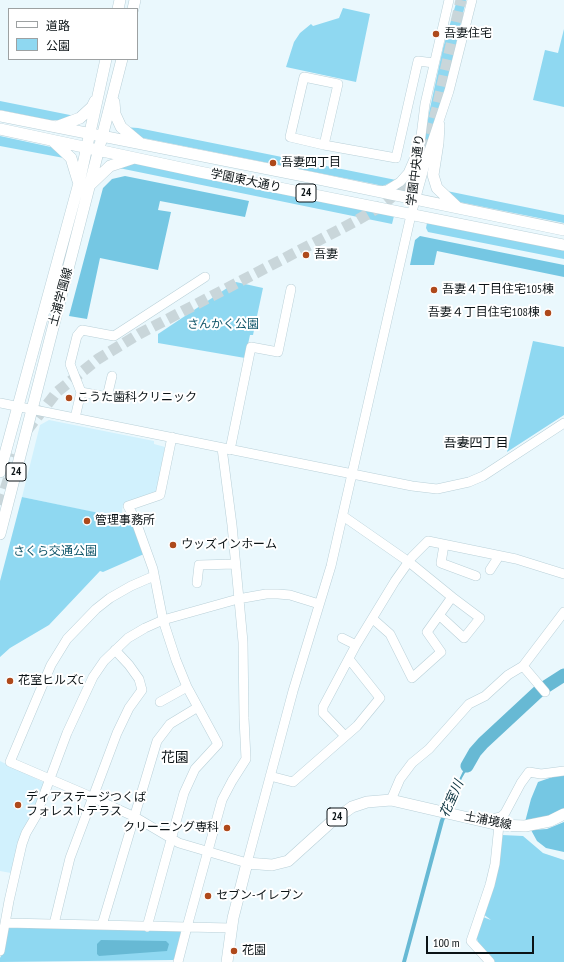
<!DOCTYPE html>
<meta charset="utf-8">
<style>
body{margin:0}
#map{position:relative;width:564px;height:962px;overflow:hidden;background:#eaf8fd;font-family:"PT Sans Narrow","Noto Sans JP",sans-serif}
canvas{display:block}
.legend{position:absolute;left:8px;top:8px;width:130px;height:52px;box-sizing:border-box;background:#fff;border:1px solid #9da1a2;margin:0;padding:5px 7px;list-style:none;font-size:12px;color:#0b1316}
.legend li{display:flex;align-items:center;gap:8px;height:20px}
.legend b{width:20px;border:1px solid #9da1a2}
.scale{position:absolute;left:426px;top:936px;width:108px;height:18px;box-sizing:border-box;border:2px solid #0b1316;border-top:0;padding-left:5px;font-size:12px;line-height:14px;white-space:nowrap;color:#0b1316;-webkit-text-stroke:3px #fff;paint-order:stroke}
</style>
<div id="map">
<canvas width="564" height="962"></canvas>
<ul class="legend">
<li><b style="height:5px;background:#fff"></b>道路</li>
<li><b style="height:11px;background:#8fd8f1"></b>公園</li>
</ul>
<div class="scale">100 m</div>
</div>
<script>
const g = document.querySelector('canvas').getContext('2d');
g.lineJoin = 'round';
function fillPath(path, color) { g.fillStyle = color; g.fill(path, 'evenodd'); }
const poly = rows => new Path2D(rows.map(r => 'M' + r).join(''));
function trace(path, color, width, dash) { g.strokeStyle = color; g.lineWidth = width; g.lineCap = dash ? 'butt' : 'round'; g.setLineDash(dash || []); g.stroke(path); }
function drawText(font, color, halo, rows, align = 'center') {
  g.font = font + ' "PT Sans Narrow","Noto Sans JP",sans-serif'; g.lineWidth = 4; g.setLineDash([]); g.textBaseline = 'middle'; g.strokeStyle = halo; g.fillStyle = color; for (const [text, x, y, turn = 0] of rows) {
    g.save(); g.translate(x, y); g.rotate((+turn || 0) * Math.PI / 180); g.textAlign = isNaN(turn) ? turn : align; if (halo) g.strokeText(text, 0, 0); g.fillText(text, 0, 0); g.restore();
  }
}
fillPath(poly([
 [49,420,154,441,154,444,165,447,156,493,123,505,121,518,22,497,40,425],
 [0,761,45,783,11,873,0,871]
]), '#d1f1fd');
fillPath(poly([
 [457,0,466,0,445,94,421,162,429,113,443,48],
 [343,8,370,14,356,82,286,67,294,42,300,33,311,24,313,26,339,18],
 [564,29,564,107,533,100,545,50,558,53],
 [0,101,75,116,64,120,49,120,0,110],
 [124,127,138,128,396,180,383,186,374,184,138,137],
 [0,136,51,147,64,158,0,146],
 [124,164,140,164,394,216,392,224,114,167],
 [442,190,564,215,564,223,459,202],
 [427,223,564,250,564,259,428,232,426,228],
 [236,282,263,288,253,335,250,335,245,358,158,343,158,334],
 [533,341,564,347,564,415,507,452],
 [22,497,133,520,144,554,103,572,100,571,49,625,10,648,0,657,0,581],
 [502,835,523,836,543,853,564,860,564,962,493,962,479,946,476,935,483,917,491,920,483,914],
 [11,926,180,931,182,934,176,958,173,960,0,962,0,958,5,948,8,928]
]), '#8fd8f1');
fillPath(poly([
 [125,176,249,201,245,217,160,201,158,210,171,212,158,270,100,258,87,319,69,316,103,188,112,179],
 [420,236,564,265,564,277,437,251,434,265,410,265,415,240],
 [564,773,564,809,548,818,525,822,531,799,538,782],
 [564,822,564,852,546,848,537,841,531,830,547,829]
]), '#75c7e3');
fillPath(poly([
 [473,750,477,752,462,778,444,821,406,962,402,962,440,820],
 [101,940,166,941,169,944,167,951,99,956,97,954,97,944]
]), '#67b9d4');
trace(poly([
 [467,766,475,752,483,743,539,691,564,675]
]), '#67b9d4', 13);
trace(poly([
 [27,430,57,392,98,359,139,334,356,221,381,206,398,192,410,178,422,158,430,133,437,108,461,0],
 [0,505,16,455]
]), '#c9d6da', 11, [11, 5.5]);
const minor = poly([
 [324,145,338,84,304,77,290,137,324,145,396,158,418,61,434,63],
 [415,184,425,104,449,0],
 [379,191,387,190,400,182,408,173,415,157],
 [81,392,107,397,112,376],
 [0,403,412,486,437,489,469,482,483,476,564,423],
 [75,418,81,392,70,364,77,336,82,330,114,336,205,277],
 [230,450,251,347,278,352,291,289],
 [343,516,409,562,452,597,427,632,441,652,412,678,390,634,373,619],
 [444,545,441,563,476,576],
 [490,570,499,556],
 [154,576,131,586,110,598,96,609,67,639,51,665,10,762,87,795,135,817,179,843,247,863,293,691,331,566,411,215,428,154,449,91,472,0],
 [197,583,199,565,235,564],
 [439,615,464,638,480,618,452,597],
 [342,638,356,645],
 [523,666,545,692],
 [160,702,187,687],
 [345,736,323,713,323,707,356,645,395,581,412,557,428,541,516,559,564,574],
 [270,776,293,782,357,726,380,698,349,659],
 [391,800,400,779,412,763,429,749,469,704,485,696,508,675,523,666,564,612],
 [490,823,491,819,501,817,505,813,521,783,529,772,541,774,564,771],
 [6,923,187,927,222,800,232,781,246,759,244,718,243,642,232,525,222,448],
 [54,924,70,858,117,733,129,708,142,690,139,679,129,665,115,650],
 [102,925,157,741,170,724,198,707],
 [147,927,184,793,195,769,218,744,187,687,176,660,163,620,153,569,135,519,128,506,160,495,172,437],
 [0,951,9,901,22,844,26,833,36,816,67,733,93,677,104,661,128,638,145,628,163,620,238,599,266,594,278,594,290,595,319,604],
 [178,962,187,927,231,928],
 [490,962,471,941,490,885,495,864,499,825]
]);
const major = poly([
 [118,9,120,0],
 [133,9,135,0],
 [114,102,115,114,121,127,140,143],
 [0,116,314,178,564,230],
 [439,125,438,143,433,175,437,188,457,207],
 [56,127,80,118,92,107,95,101],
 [0,129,200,172,564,245],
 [53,141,71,158,78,181],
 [90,185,110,166,134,158],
 [0,472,79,183,106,59],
 [0,534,122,59],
 [227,962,233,918,247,863,272,865,288,861,330,823,352,807,367,802,391,800,499,825,525,826,550,821,564,814]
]);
trace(minor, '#b9d0d8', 10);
trace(major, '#b9d0d8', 12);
trace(minor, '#fff', 9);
trace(major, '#fff', 11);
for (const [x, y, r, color] of [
 [436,34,4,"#ae491b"],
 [273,163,4,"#ae491b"],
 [306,255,4,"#ae491b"],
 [434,290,4,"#ae491b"],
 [548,313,4,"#ae491b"],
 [69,398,4,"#ae491b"],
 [87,521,4,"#ae491b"],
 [173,545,4,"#ae491b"],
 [10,681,4,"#ae491b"],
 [18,805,4,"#ae491b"],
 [227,828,4,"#ae491b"],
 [208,896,4,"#ae491b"],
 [234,951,4,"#ae491b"]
]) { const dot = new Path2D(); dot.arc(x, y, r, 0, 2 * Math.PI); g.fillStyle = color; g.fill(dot); trace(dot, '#fff', 1.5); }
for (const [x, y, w] of [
 [306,193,20],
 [16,472,20],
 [337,817,20]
]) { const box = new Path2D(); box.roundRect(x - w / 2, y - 9, w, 18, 3); g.fillStyle = '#fff'; g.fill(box); trace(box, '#0b1316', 1); }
drawText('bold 11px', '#0b1316', null, [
 ["24",306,193],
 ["24",16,472],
 ["24",337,817]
]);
drawText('12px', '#0b1316', '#fff', [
 ["吾妻住宅",444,34],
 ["吾妻四丁目",281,163],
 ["吾妻",314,255],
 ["吾妻４丁目住宅105棟",442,290],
 ["吾妻４丁目住宅108棟",540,313,"right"],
 ["こうた歯科クリニック",77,398],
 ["管理事務所",95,521],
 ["ウッズインホーム",181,545],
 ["花室ヒルズC",18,681],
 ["ディアステージつくば",26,798],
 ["フォレストテラス",26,812],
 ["クリーニング専科",219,828,"right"],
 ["セブン-イレブン",216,896],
 ["花園",242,951]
], 'left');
drawText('12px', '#0b1316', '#fff', [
 ["学園中央通り",416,170,-83],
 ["学園東大通り",246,181,12],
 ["土浦学園線",61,297,-75],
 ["土浦境線",488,821,11]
]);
drawText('12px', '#105569', '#fff', [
 ["さんかく公園",223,325],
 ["さくら交通公園",55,552]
]);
drawText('13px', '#0b1316', '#fff', [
 ["吾妻四丁目",476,443]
]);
drawText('italic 13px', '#08303c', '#fff', [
 ["花室川",452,799,-66]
]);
drawText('14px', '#0b1316', '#fff', [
 ["花園",175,758]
]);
</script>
